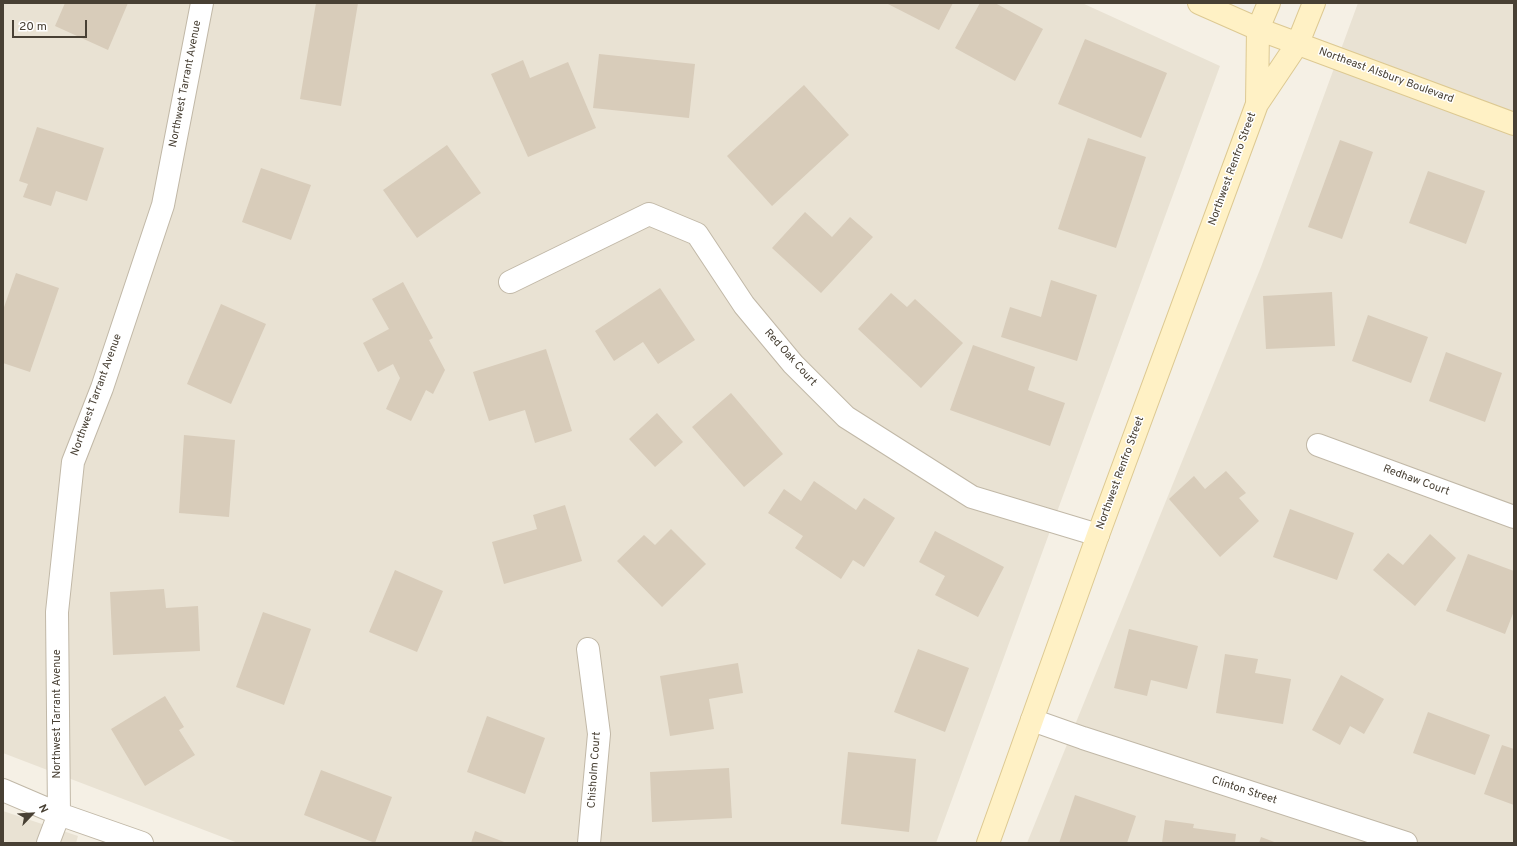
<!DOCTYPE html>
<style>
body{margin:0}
#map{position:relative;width:1517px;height:846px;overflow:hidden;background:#f5f0e5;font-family:Overpass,sans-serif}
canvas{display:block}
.frame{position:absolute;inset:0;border:4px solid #484034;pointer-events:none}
.north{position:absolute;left:12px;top:794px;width:40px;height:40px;-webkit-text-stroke:3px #fff;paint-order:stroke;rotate:65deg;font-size:11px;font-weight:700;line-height:16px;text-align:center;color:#484034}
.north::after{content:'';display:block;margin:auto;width:14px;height:18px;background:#484034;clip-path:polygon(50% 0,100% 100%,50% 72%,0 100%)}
.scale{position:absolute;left:12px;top:20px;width:75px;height:18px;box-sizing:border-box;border:2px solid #484034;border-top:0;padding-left:5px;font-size:12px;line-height:14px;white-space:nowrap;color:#484034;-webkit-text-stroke:3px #fff;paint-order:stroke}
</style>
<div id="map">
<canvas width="1517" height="846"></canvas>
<div class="frame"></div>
<div class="north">N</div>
<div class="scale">20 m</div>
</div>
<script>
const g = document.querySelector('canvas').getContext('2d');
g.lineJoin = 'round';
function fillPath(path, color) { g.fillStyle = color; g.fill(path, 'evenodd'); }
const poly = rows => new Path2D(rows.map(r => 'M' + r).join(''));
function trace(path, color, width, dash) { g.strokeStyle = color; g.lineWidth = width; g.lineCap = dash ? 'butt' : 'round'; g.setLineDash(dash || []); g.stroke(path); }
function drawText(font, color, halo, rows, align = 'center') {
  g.font = font + ' Overpass,sans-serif'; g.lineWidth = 3; g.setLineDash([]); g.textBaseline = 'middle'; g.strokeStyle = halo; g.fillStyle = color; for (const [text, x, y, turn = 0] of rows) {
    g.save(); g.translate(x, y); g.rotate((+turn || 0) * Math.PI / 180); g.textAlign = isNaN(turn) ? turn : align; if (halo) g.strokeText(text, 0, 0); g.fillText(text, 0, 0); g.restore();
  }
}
fillPath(poly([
 [3,3,1082,3,1220,66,936,843,238,843,3,753],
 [1358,3,1514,3,1514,843,1027,843,1261,267],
 [3,811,78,836,76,843,3,843]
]), '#e9e2d3');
fillPath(poly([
 [65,3,128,3,108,50,55,26],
 [316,3,358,3,341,106,300,99],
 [886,3,953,3,939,30],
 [980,3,995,3,1043,29,1015,81,955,48],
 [1085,39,1167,73,1141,138,1058,104],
 [599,54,695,64,689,118,593,108],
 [523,60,530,78,568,62,596,128,528,157,491,74],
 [804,85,849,135,772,206,727,156],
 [37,127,104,148,87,201,56,191,51,206,23,197,28,184,19,181],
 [1088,138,1146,157,1116,248,1058,229],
 [1340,140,1373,152,1342,239,1308,227],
 [447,145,481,193,417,238,383,190],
 [261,168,311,185,291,240,242,222],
 [1428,171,1485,191,1466,244,1409,223],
 [805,212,832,237,850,217,873,237,821,293,772,248],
 [16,273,59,288,30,372,3,363,3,310],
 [1051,280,1097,295,1077,361,1001,337,1010,307,1041,317],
 [403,282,433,338,429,340,445,370,433,394,426,390,411,421,386,409,400,378,393,364,378,372,363,343,389,329,372,299],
 [660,288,695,340,658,364,643,342,614,361,595,331],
 [1332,292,1335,346,1266,349,1263,296],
 [891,293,907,307,915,299,963,343,921,388,858,329],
 [221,304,266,324,231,404,187,384],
 [1368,315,1428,337,1411,383,1352,361],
 [973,345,1035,367,1028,390,1065,403,1050,446,950,410],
 [546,349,572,431,535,443,525,410,489,421,473,372],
 [1446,352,1502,373,1485,422,1429,401],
 [731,393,783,454,744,487,692,427],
 [657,413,683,442,655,467,629,439],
 [184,435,235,440,229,517,179,513],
 [1226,471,1246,493,1239,498,1259,521,1220,557,1169,499,1194,476,1205,489],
 [814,481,856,510,864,498,895,518,864,567,853,560,841,579,795,548,803,536,768,513,784,489,801,501],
 [565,505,582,561,504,584,492,542,537,529,533,515],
 [1290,509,1354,533,1337,580,1273,557],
 [671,529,706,564,662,607,617,561,644,535,655,545],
 [935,531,1004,567,978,617,935,595,945,576,919,562],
 [1430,534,1456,558,1415,606,1373,570,1388,553,1403,565],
 [1468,554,1514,571,1514,611,1505,634,1446,611],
 [395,570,443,591,417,652,369,632],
 [164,589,166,608,198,606,200,651,113,655,110,592],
 [263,612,311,629,284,705,236,687],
 [1129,629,1198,646,1187,689,1151,680,1147,696,1114,688],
 [918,649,969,668,945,732,894,712],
 [1225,654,1258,659,1255,673,1291,679,1283,724,1216,713],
 [738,663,743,693,709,699,714,729,670,736,660,676],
 [1341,675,1384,699,1364,734,1350,726,1340,745,1312,730],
 [165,696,184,727,179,730,195,755,145,786,111,729],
 [1428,712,1490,735,1475,775,1413,753],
 [487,716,545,738,525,794,467,772],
 [1502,745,1514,749,1514,805,1484,794],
 [848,752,916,759,909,832,841,824],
 [729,768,732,818,652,822,650,772],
 [321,770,392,797,375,843,304,815],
 [1075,795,1136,816,1127,843,1059,843],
 [1165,820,1194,824,1193,828,1236,834,1235,843,1162,843],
 [475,831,507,843,471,843],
 [1261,837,1277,843,1259,843]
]), '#d8ccba');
const minor = poly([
 [510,282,649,214,697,234,744,305,793,364,846,417,972,497,1098,535],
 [1318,445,1514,517],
 [588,649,599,734,589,843],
 [1032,720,1083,738,1406,843],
 [3,790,59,814,142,843],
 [48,843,59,814,57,612,73,462,102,388,163,205,202,3]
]);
const secondary = poly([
 [1199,3,1258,29,1514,124],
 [1257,104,1258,29,1269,3],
 [988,843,1098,535,1257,104,1298,43,1314,3]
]);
trace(minor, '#c1b8a7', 24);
trace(secondary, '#ddc992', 24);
trace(minor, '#fff', 22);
trace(secondary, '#fff1c5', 22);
drawText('11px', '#484034', '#fff', [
 ["Northeast Alsbury Boulevard",1386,76,20],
 ["Northwest Tarrant Avenue",186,84,-79],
 ["Northwest Renfro Street",1233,169,-70],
 ["Red Oak Court",790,358,48],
 ["Northwest Tarrant Avenue",97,395,-70],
 ["Northwest Renfro Street",1121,473,-70],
 ["Redhaw Court",1416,481,20],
 ["Northwest Tarrant Avenue",58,714,-90],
 ["Chisholm Court",595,770,-86],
 ["Clinton Street",1244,791,18]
]);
</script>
